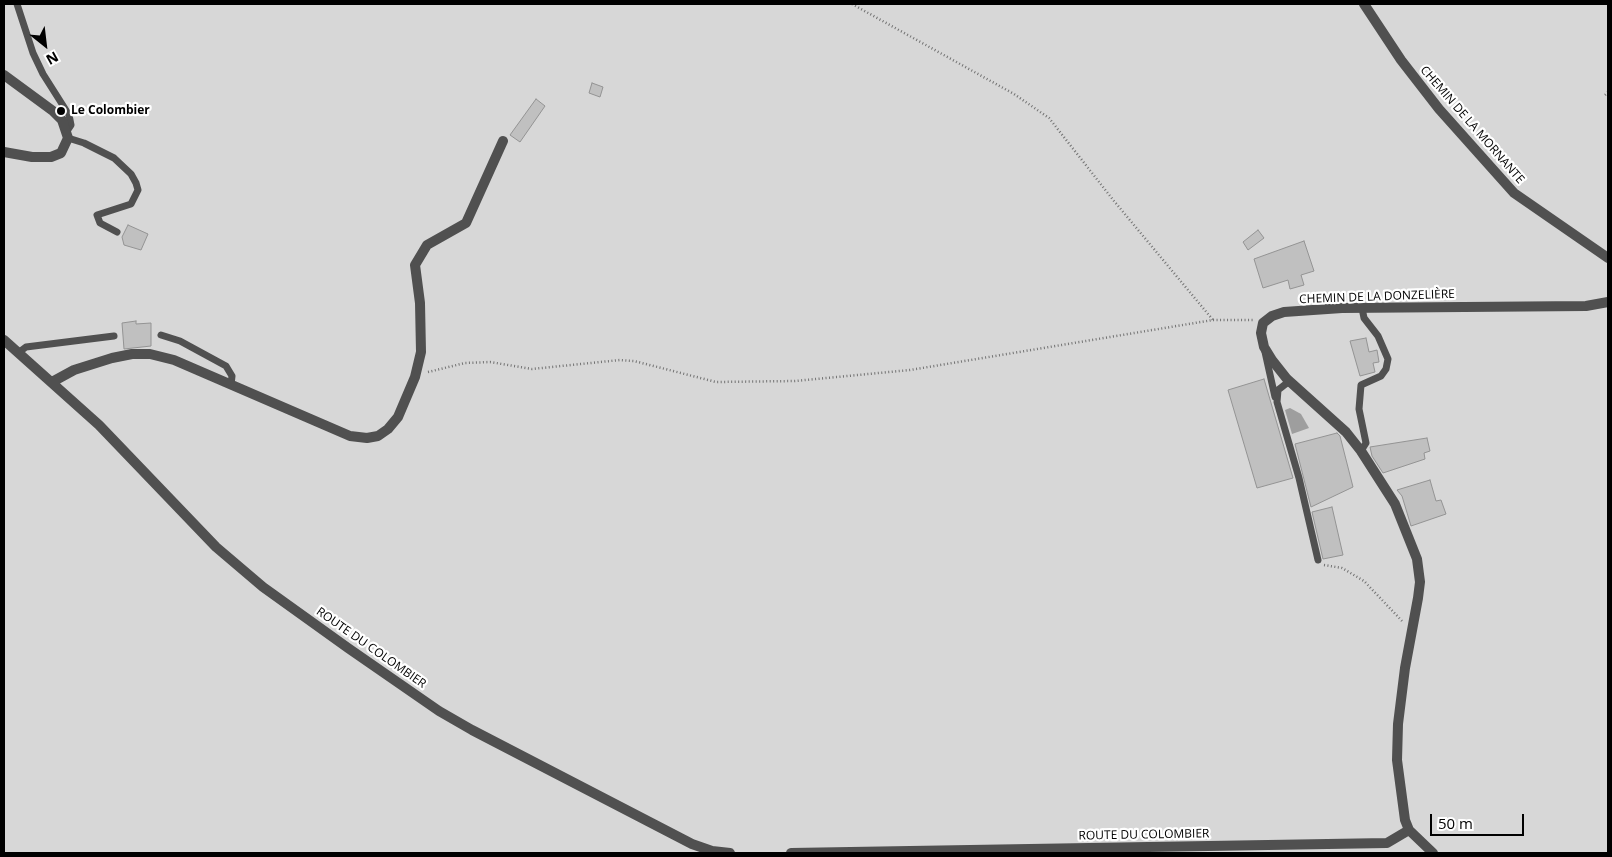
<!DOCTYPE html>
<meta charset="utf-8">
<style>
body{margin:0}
#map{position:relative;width:1612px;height:857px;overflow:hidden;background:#fff;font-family:"Open Sans",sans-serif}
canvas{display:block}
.frame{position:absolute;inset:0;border:5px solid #000;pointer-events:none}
.north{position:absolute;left:20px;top:20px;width:50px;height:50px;-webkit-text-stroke:4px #fff;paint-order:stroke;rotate:151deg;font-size:14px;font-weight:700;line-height:20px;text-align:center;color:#000}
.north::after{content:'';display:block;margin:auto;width:18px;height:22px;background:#000;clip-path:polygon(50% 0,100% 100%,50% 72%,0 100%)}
.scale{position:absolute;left:1430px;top:814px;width:94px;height:22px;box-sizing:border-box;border:2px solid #000;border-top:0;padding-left:6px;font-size:15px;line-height:18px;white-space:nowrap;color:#000;-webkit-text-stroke:4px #fff;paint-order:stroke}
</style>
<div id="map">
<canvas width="1612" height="857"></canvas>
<div class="frame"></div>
<div class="north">N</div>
<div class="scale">50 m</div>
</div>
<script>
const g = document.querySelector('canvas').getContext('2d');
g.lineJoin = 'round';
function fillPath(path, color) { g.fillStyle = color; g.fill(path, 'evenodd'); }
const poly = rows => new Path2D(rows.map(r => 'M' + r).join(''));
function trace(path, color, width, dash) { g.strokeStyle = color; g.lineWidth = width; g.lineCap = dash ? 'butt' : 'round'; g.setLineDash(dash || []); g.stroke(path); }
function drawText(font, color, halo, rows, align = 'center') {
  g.font = font + ' "Open Sans",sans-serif'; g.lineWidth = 4.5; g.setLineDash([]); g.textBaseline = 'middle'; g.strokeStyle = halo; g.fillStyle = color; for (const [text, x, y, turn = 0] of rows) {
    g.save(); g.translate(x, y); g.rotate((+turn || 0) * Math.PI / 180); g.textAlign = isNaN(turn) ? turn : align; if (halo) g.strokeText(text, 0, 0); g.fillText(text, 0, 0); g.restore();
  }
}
fillPath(poly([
 [4,4,1608,4,1608,853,4,853]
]), '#d7d7d7');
fillPath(poly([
 [1290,408,1301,414,1309,428,1292,434,1285,410]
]), '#9e9e9e');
const building = poly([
 [592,83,603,87,600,97,589,93,592,83],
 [536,99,545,106,520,142,510,135,536,99],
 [128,225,148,234,141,250,124,245,122,237,128,225],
 [1258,230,1264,238,1248,250,1243,242,1258,230],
 [1304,241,1314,271,1301,275,1304,285,1290,289,1288,280,1263,288,1254,259,1304,241],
 [136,321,136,324,151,323,151,346,124,349,122,323,136,321],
 [1366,338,1369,352,1377,350,1379,362,1373,363,1375,372,1360,376,1350,341,1366,338],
 [1264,379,1293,478,1257,488,1228,390,1264,379],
 [1337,433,1340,436,1353,487,1311,507,1295,444,1337,433],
 [1427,438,1430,451,1424,453,1425,459,1383,473,1372,456,1370,447,1427,438],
 [1430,480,1436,501,1441,500,1446,514,1411,526,1402,496,1397,490,1430,480],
 [1332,507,1343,555,1323,559,1312,512,1332,507]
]);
fillPath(building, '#c0c0c0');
trace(building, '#949494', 1);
trace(poly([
 [852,4,1014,94,1049,118,1114,201,1213,320],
 [1605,95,1608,92],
 [428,372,465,363,490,362,532,369,620,360,634,361,716,382,795,381,910,370,1213,320,1253,320],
 [1324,565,1342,568,1364,581,1402,621]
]), '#727272', 2.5, [1, 2.5]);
trace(poly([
 [17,4,33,53,43,74,69,115,71,125,67,131],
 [68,138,84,143,114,158,131,174,136,183,138,190,131,204,97,215,100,223,117,232],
 [161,335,180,341,226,366,232,376,231,385],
 [1265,352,1275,397],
 [18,353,26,347,114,336],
 [1292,383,1287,383,1278,390,1277,402,1299,478,1318,560],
 [1361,451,1366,443,1359,409,1361,385,1381,376,1386,369,1388,359,1378,336,1364,318,1362,308]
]), '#505050', 7);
trace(poly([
 [1364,4,1401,60,1439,109,1514,193,1608,258],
 [4,75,53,111,62,120,68,138,61,153,51,157,32,157,4,152],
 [4,340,99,425,216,547,263,587,348,648,439,711,472,730,692,844,712,851,730,853],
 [52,382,74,370,112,358,132,354,150,354,174,360,350,436,367,438,378,436,388,429,398,417,415,377,421,352,420,303,415,265,427,245,466,223,503,141],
 [791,853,1387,843,1409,830],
 [1433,853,1409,830,1405,820,1397,760,1398,724,1405,668,1418,598,1420,582,1417,559,1395,504,1361,451,1346,432,1287,379,1272,360,1264,347,1261,333,1263,323,1272,316,1284,312,1342,308,1586,306,1608,302]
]), '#505050', 10);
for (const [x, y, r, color] of [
 [61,111,5,"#000"]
]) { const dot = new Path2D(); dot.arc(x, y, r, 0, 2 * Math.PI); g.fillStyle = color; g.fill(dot); trace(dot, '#fff', 2); }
drawText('bold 12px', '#000', '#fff', [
 ["Le Colombier",71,111]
], 'left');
drawText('12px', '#000', '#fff', [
 ["CHEMIN DE LA MORNANTE",1472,125,49],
 ["CHEMIN DE LA DONZELIÈRE",1377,297,-2],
 ["ROUTE DU COLOMBIER",371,648,35],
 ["ROUTE DU COLOMBIER",1144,835,-1]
]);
</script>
